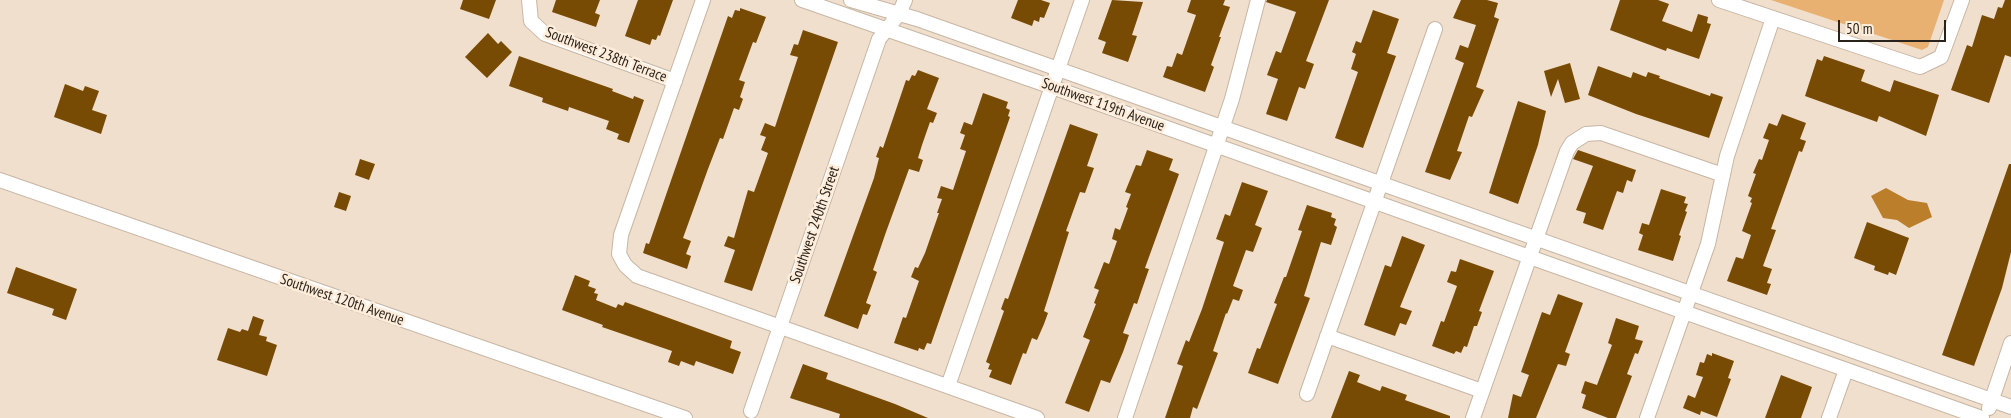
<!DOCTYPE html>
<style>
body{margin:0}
#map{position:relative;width:2011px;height:418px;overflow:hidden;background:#f1dfcd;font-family:"PT Sans Narrow",sans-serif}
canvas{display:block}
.scale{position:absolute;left:1838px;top:20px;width:108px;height:22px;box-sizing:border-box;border:2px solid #29231c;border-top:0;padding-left:6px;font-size:15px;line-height:18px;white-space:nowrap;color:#29231c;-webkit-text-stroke:4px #feedda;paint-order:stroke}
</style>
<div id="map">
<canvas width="2011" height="418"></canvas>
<div class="scale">50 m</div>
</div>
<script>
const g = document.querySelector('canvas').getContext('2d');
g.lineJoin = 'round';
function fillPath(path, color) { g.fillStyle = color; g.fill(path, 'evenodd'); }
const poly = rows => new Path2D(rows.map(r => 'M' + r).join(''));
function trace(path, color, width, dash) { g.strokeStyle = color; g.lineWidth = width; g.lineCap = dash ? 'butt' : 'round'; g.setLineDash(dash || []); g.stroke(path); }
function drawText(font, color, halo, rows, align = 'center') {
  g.font = font + ' "PT Sans Narrow",sans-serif'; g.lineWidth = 5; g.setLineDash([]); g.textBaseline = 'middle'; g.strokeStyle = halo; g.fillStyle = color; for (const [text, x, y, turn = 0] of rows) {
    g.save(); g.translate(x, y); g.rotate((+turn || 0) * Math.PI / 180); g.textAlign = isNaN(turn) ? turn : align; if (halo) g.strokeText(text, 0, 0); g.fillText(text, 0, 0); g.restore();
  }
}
fillPath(poly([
 [1771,0,1944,0,1928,47,1922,50]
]), '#e8b171');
fillPath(poly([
 [1886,188,1908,200,1927,203,1932,217,1909,228,1897,220,1883,218,1871,196]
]), '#bb7e2b');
fillPath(poly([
 [463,0,496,0,489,19,460,9],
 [556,0,600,0,595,13,600,15,596,27,552,12],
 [638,0,673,0,660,36,658,35,656,40,652,39,650,45,625,36],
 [1018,0,1041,0,1050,3,1044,18,1040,17,1039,22,1034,20,1032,26,1011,18],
 [1112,0,1143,2,1132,35,1137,36,1128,62,1102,53,1106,42,1098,39],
 [1191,0,1225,0,1223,5,1230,7,1219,37,1221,37,1211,65,1214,67,1205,92,1163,77,1167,66,1172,67,1177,53,1182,55,1196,15,1187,12],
 [1267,0,1329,0,1306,61,1314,64,1305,89,1299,87,1287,121,1266,114,1278,79,1267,75,1276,51,1281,53,1296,12,1266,2],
 [1461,0,1487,0,1498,3,1494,17,1499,19,1476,87,1484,90,1472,117,1469,116,1457,151,1462,152,1450,180,1425,172,1464,63,1455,59,1460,45,1468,48,1476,25,1453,18],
 [1620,0,1658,0,1669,4,1662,21,1692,32,1698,14,1708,17,1707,23,1711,24,1699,59,1667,48,1666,51,1610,30],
 [2005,0,2011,0,2011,57,2005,55,1989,103,1951,90,1967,45,1972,47,1982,15,1994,19,1998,7,2002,8],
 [740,8,766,17,756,43,753,42,739,80,745,82,740,97,743,99,739,110,734,108,723,139,720,138,708,169,683,238,691,241,686,254,691,256,687,269,643,253,646,243,649,244,728,16,732,18,735,10,740,11],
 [1373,10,1399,19,1387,53,1396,56,1363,148,1335,138,1358,72,1351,69,1356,54,1352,52,1356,41,1361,43],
 [803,30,838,42,752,291,724,282,735,250,724,246,728,236,734,238,748,190,754,192,768,153,761,150,766,137,760,135,765,123,775,127,798,57,790,55,794,44,798,45],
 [488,33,498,44,501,41,512,52,487,78,465,57],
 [519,56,613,89,612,91,633,99,634,96,644,100,629,143,617,139,619,134,606,129,609,121,569,107,568,111,542,102,543,98,509,86],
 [1824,56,1865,70,1861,81,1890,92,1894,80,1939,95,1926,136,1879,116,1877,122,1805,96,1817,59,1822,61],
 [1570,63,1580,99,1565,103,1558,79,1551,97,1544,71],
 [1598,66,1631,78,1633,72,1646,77,1648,72,1660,76,1659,78,1710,96,1711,93,1723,97,1709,138,1636,114,1588,95],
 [918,70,939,78,927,109,937,113,933,123,930,122,922,145,918,158,923,160,919,172,909,169,886,232,873,270,877,272,866,303,871,305,867,315,863,314,858,329,824,316,874,178,879,158,876,157,880,146,883,148,906,80,909,81,912,75,915,76],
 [65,84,83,91,85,86,99,91,92,110,107,115,101,134,54,117],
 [983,93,1008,102,1006,108,1010,110,1008,116,1010,117,931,344,927,343,924,350,919,348,918,351,894,343,903,317,906,318,919,281,911,277,915,267,918,268,925,253,939,213,937,213,942,199,937,198,941,186,953,190,966,151,960,149,965,135,960,133,964,122,972,125],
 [1518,101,1546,111,1538,145,1518,204,1489,193],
 [1782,114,1806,123,1800,139,1806,141,1802,152,1799,151,1771,229,1776,230,1763,266,1772,269,1767,283,1771,284,1767,295,1727,281,1736,257,1743,259,1751,235,1742,231,1752,203,1750,202,1752,198,1748,196,1756,174,1753,173,1759,159,1762,160,1769,140,1763,138,1769,123,1777,126],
 [1070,124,1098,134,1087,166,1094,168,1085,193,1080,192,1066,231,1069,232,1044,311,1048,313,1044,324,1037,340,1032,338,1026,354,1023,353,1011,385,989,377,992,370,988,369,990,364,986,362,1004,311,1001,309,1005,298,1008,299],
 [1147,150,1173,159,1169,170,1179,174,1145,268,1149,269,1141,292,1137,304,1134,303,1123,333,1129,335,1123,352,1110,383,1101,380,1089,412,1065,403,1090,340,1083,337,1096,304,1094,303,1099,290,1094,288,1104,262,1109,264,1117,241,1112,239,1115,228,1120,230,1128,208,1126,207,1131,194,1125,192,1136,165,1141,166],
 [1578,150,1636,170,1632,182,1627,180,1623,193,1617,191,1603,230,1583,223,1586,213,1576,210,1593,166,1573,159],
 [360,159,375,164,369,180,355,175],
 [2009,164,2011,164,2011,252,2002,288,1974,366,1942,355],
 [1242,182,1268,191,1255,225,1262,228,1253,252,1246,250,1233,286,1243,290,1239,301,1233,299,1227,314,1226,313,1213,351,1218,353,1197,409,1193,407,1190,418,1165,418,1183,366,1177,364,1186,340,1189,342,1202,309,1224,242,1216,239,1225,214,1230,216],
 [1661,189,1686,197,1684,203,1688,204,1685,211,1687,212,1679,235,1681,236,1673,261,1638,250,1643,235,1639,233,1642,223,1649,225],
 [339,192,351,196,346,211,334,207],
 [1307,205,1332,213,1331,217,1336,219,1334,225,1337,227,1331,245,1321,242,1304,296,1310,298,1278,384,1248,373,1257,348,1260,349,1277,304,1274,303,1284,277,1286,277,1302,231,1298,230],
 [1867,222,1909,238,1896,275,1889,272,1888,275,1874,270,1875,266,1854,258],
 [1402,236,1425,245,1400,307,1412,311,1406,325,1400,323,1395,336,1364,325,1385,265,1391,267],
 [1460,259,1494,271,1479,311,1482,312,1477,326,1474,326,1467,347,1464,346,1461,353,1456,351,1454,354,1432,346,1441,321,1444,322,1457,286,1447,282,1451,271,1456,272],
 [16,267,77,289,66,320,52,315,54,309,7,293],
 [575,275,590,281,588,286,596,289,594,293,598,294,596,300,616,308,618,304,623,306,625,302,732,341,730,348,741,352,733,374,696,361,694,366,681,361,679,366,668,362,672,351,602,327,603,325,562,310],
 [1558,294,1583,303,1565,352,1570,354,1566,366,1558,364,1536,418,1508,418,1513,394,1521,397,1529,375,1521,372,1542,312,1550,315],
 [253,316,264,320,259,335,267,337,266,341,277,345,267,376,217,360,228,328,240,332,242,329,248,331],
 [1616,318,1639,326,1635,339,1643,341,1638,354,1635,353,1627,374,1632,376,1616,418,1608,418,1582,408,1586,395,1581,393,1585,381,1597,385,1612,345,1608,343],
 [1712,353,1734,361,1728,378,1731,379,1717,417,1701,411,1700,415,1683,408,1688,395,1695,398,1703,377,1696,375,1700,362,1704,363,1707,354,1712,356],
 [803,364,828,373,826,379,895,404,928,418,839,418,840,414,790,398],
 [1349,371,1360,375,1357,382,1380,391,1382,386,1407,395,1405,400,1450,416,1450,418,1331,418],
 [1781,375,1812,387,1801,418,1765,418]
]), '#784b04');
const minor = poly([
 [529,0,531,21,545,34,675,81],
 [703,0,621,235,619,254,625,265,637,276,1037,418],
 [802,0,1052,87,1982,418],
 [851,0,917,19,2011,407],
 [1719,0,1920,67,1941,57,1962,0],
 [0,180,685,418],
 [1327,336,1482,391],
 [948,386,1082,0],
 [1307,394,1435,29],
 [1989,408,2011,343],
 [751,411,879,39,899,14,905,0],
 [1125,418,1232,99,1258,0],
 [1473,418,1567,151,1572,143,1586,134,1601,133,1723,175],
 [1647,418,1708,244,1727,156,1773,18],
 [1829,418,1846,370]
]);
trace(minor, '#c7b6a4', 16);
trace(minor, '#fff', 14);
drawText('15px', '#29231c', '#feedda', [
 ["Southwest 238th Terrace",606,55,21],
 ["Southwest 119th Avenue",1103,105,20],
 ["Southwest 240th Street",815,225,-71],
 ["Southwest 120th Avenue",342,300,19]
]);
</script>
